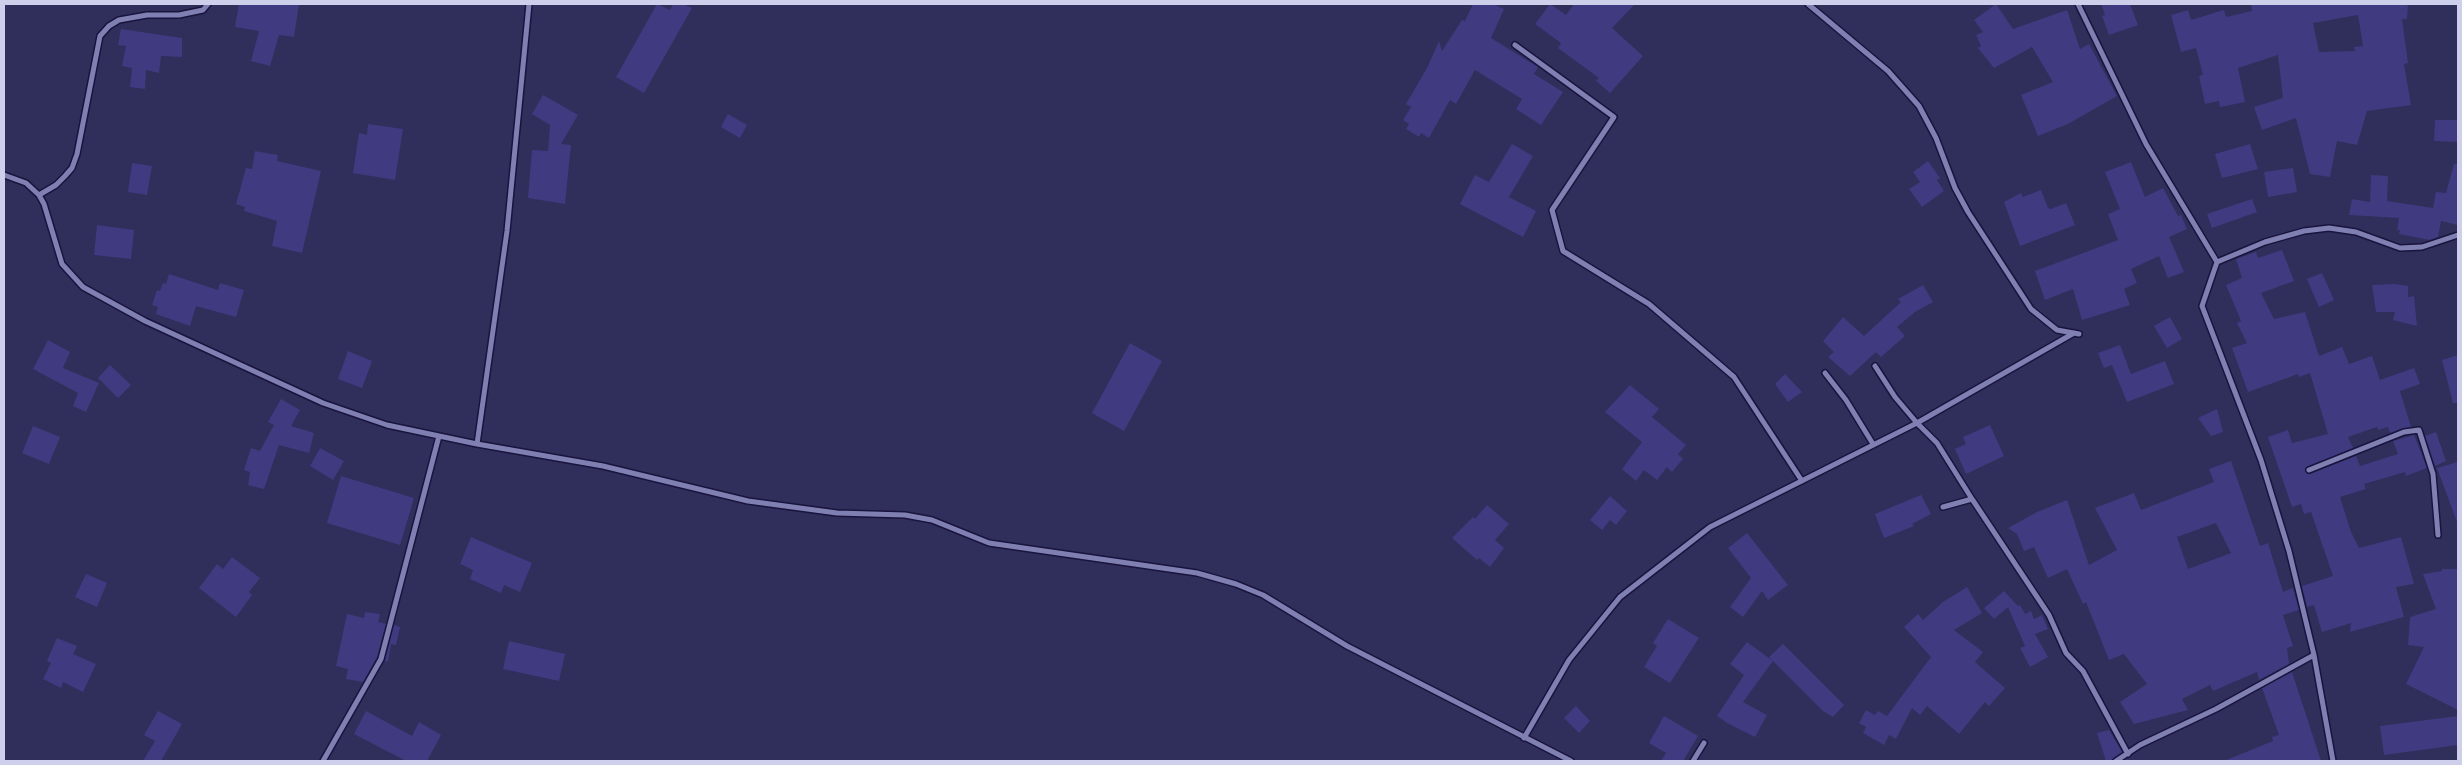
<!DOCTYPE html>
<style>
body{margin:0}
#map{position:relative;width:2462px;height:765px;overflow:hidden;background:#302e5a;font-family:Raleway,sans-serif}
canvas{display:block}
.frame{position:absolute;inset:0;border:5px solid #cdcfeb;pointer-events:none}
</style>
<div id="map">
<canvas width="2462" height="765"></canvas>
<div class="frame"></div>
</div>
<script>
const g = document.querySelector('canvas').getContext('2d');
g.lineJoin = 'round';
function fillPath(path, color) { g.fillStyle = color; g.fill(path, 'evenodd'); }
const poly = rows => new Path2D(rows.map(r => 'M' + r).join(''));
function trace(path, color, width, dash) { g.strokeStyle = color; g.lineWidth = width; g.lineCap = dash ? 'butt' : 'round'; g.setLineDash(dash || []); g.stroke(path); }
fillPath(poly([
 [239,4,299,4,294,37,279,35,270,66,251,61,259,31,235,27],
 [657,4,670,10,673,4,683,4,692,8,644,93,616,77],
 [1473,4,1493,4,1504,9,1491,38,1538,67,1534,74,1563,92,1541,125,1516,109,1522,99,1475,70,1456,104,1450,100,1429,138,1421,133,1419,137,1406,129,1409,124,1403,120,1411,107,1406,104,1427,68,1439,41,1442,51,1462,20,1465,21],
 [1550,4,1566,15,1574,4,1635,4,1612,28,1643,56,1610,93,1596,81,1599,78,1558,48,1561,43,1535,24],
 [1996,4,2013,29,2067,10,2080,49,2089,44,2117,96,2068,124,2038,136,2021,95,2053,82,2032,47,1994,68,1978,48,1981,46,1976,35,1983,32,1974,20],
 [2101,4,2130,4,2138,25,2109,35,2102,16,2105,15],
 [2251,4,2408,4,2407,19,2402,19,2408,63,2404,64,2411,105,2367,111,2357,145,2337,141,2330,177,2310,174,2296,118,2262,130,2254,107,2283,98,2278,55,2238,68,2245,102,2220,107,2219,101,2205,104,2199,76,2203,75,2196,48,2181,52,2171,15,2188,10,2191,20,2224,10,2226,17,2252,11],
 [2358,15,2363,46,2354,47,2355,51,2319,52,2313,23],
 [121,29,182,38,182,57,161,56,159,73,146,70,145,89,130,87,132,68,122,66,126,46,118,45],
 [543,95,578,115,561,144,571,145,565,204,528,198,532,150,548,151,550,125,532,114],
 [728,114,747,125,740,138,721,127],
 [2435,120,2458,120,2458,142,2434,141],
 [368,124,403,129,395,180,353,173,359,133,367,135],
 [1512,144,1533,156,1509,197,1536,211,1523,237,1460,204,1475,175,1489,182],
 [2250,144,2258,169,2222,178,2215,154],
 [255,151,278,155,277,161,321,171,302,253,272,246,277,221,244,211,245,207,236,204,246,168,252,169],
 [1928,161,1940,178,1937,180,1944,191,1922,207,1909,189,1920,182,1913,172],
 [2131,162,2145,197,2163,188,2178,216,2181,215,2187,229,2169,237,2184,272,2168,278,2159,256,2131,269,2137,283,2124,289,2130,305,2082,320,2073,289,2045,300,2035,271,2118,240,2108,214,2120,209,2105,172],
 [132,163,152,166,147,195,128,192],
 [2454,164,2458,164,2458,225,2441,221,2438,237,2430,240,2399,234,2400,230,2397,230,2399,218,2349,215,2352,199,2370,202,2371,175,2388,176,2387,201,2433,208,2436,192,2446,193],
 [2293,168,2297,192,2268,197,2264,172],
 [2041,190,2048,208,2051,209,2066,203,2075,225,2020,246,2004,202,2021,193,2023,197],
 [2252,199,2257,212,2212,228,2207,214],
 [97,225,134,230,131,259,94,255],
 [2282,250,2294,281,2261,293,2274,319,2305,312,2319,356,2342,347,2349,364,2372,356,2380,380,2414,368,2420,384,2400,391,2411,427,2390,433,2388,427,2378,430,2377,427,2348,437,2353,448,2305,469,2306,473,2310,474,2356,456,2360,466,2398,454,2393,441,2414,435,2427,468,2406,476,2405,472,2364,484,2366,489,2340,497,2351,532,2359,548,2401,537,2414,584,2396,587,2404,617,2350,632,2351,623,2322,632,2314,605,2307,607,2302,586,2333,576,2311,512,2304,514,2301,504,2292,507,2268,437,2288,430,2292,443,2328,434,2310,373,2299,377,2298,374,2248,392,2232,348,2247,343,2237,323,2241,321,2226,285,2242,278,2236,259,2256,252,2258,258],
 [2322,273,2334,300,2319,307,2307,279],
 [169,274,218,290,220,283,244,290,236,317,196,306,190,326,156,314,158,307,152,305,157,290,160,291,163,283,166,284],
 [2395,284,2408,286,2408,297,2414,296,2417,326,2393,320,2395,312,2376,312,2372,285],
 [1923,285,1933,302,1915,312,1897,327,1905,336,1881,357,1876,352,1850,376,1828,357,1834,352,1823,341,1843,317,1864,336,1901,302,1898,299],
 [2170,317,2182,339,2167,348,2154,326],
 [48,340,70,352,63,368,99,383,86,412,73,406,78,393,33,369],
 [1130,343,1162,361,1124,431,1092,413],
 [2120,345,2131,374,2165,361,2174,384,2127,402,2112,365,2104,368,2098,353],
 [348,351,372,361,362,388,338,379],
 [2458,355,2458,403,2453,403,2442,360],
 [110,365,131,385,118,398,98,378],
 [1785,374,1802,392,1788,402,1775,384],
 [1630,385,1659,409,1652,417,1686,445,1678,454,1683,459,1672,472,1667,467,1657,480,1644,470,1636,481,1622,469,1642,442,1605,412],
 [281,399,300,410,291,426,314,433,309,453,279,445,264,489,248,485,250,472,244,470,251,448,260,451,274,425,268,422],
 [2217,409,2223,432,2211,436,2198,418],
 [1990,425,2004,456,1966,474,1955,449,1966,444,1963,437],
 [33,426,60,437,49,464,22,453],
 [2436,432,2446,461,2435,466,2425,436],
 [320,448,344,461,333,480,310,466],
 [2231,461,2260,546,2268,543,2283,592,2293,588,2299,610,2283,615,2293,646,2287,648,2289,664,2259,680,2257,672,2213,691,2210,685,2182,699,2188,710,2134,724,2120,702,2147,684,2124,654,2109,660,2086,602,2083,604,2067,569,2048,578,2034,547,2024,551,2017,534,2008,528,2037,512,2067,500,2089,565,2117,550,2095,508,2134,493,2141,510,2214,482,2209,469],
 [2216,523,2231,553,2188,569,2177,537],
 [2458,462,2458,522,2457,522,2437,468],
 [341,476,414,498,400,545,327,523],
 [1921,495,1931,514,1912,524,1914,526,1884,538,1875,514],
 [1610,496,1627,511,1616,525,1610,520,1602,530,1590,520],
 [1487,505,1509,524,1495,540,1504,548,1490,567,1479,558,1477,560,1452,538,1473,517,1475,519],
 [1747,533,1788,585,1768,600,1762,591,1743,617,1730,607,1751,578,1728,548],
 [471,537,532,563,520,592,504,585,501,593,470,579,473,570,460,564],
 [232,557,260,578,249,592,252,595,236,617,199,588,217,564,223,569],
 [2442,569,2458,569,2458,710,2406,684,2424,647,2408,645,2410,617,2436,609,2423,574,2442,571],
 [86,574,107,583,97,607,75,597],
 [1967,587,1982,613,1954,630,1983,652,1975,662,2005,688,1989,706,1985,702,1959,734,1927,706,1920,715,1912,708,1896,739,1889,735,1884,745,1863,733,1866,727,1859,723,1866,710,1875,715,1878,711,1887,716,1931,657,1904,627,1918,614,1923,620,1943,602],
 [2004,591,2018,606,2020,605,2025,614,2031,611,2034,619,2042,615,2048,629,2035,634,2048,657,2030,667,2020,648,2025,646,2008,607,1994,619,1984,608],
 [365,612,380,614,378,622,386,624,377,657,363,682,346,679,348,669,336,666,347,614,364,618],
 [1668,619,1699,638,1670,683,1644,667,1657,646,1653,643],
 [394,625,400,627,396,645,391,644,388,662,385,661],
 [57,638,77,646,73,654,96,664,83,692,63,682,61,688,43,679,51,663,47,661],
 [509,641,565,654,559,681,503,669],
 [1747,642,1773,661,1769,657,1783,644,1844,705,1833,717,1823,711,1773,661,1743,702,1767,715,1755,737,1727,723,1717,716,1744,675,1730,664],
 [2292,672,2321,761,2224,761,2273,741,2272,737,2279,735,2262,688],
 [1576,706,1590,721,1579,733,1564,718],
 [158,711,182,724,161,761,143,761,155,741,144,735],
 [366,711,412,736,419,722,441,735,427,761,406,761,354,734],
 [1664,716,1698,736,1683,761,1661,761,1666,753,1649,743],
 [2458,716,2458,745,2384,755,2380,726],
 [2109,730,2122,752,2110,761,2106,761,2097,733]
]), '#403a81');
const minor = poly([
 [1808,4,1888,71,1919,106,1936,138,1955,188,1968,212,2031,309,2057,330,2079,334],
 [2078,4,2146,144,2217,262],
 [1515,45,1614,117,1552,210,1563,251,1649,304,1734,377,1802,481],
 [4,175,26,183,39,195,44,204,62,264,83,287,145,321,323,403,387,425,477,444,603,466,748,501,837,513,905,515,932,520,989,543,1197,573,1236,584,1263,595,1347,646,1571,761],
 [39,195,56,185,65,176,72,168,77,154,100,36,109,26,119,20,147,15,179,15,203,10,208,4],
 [1875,366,1895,397,1917,423,2074,333],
 [1825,373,1846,400,1873,444],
 [477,444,507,231,529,4],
 [2309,470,2404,432,2419,430,2433,474,2438,535],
 [1943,507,1972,499,2049,615,2066,653,2083,671,2128,754],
 [1524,738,1569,660,1620,597,1710,527,1917,423,1937,443,1972,499],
 [323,761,381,659,439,436],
 [1693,761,1704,743],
 [2116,761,2140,745,2216,709,2314,655],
 [2333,761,2314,655,2289,551,2261,460,2202,306,2217,262,2265,242,2304,231,2329,228,2356,232,2400,248,2422,247,2458,235]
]);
trace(minor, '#19143e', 8);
trace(minor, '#7f7fb2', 5);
</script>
